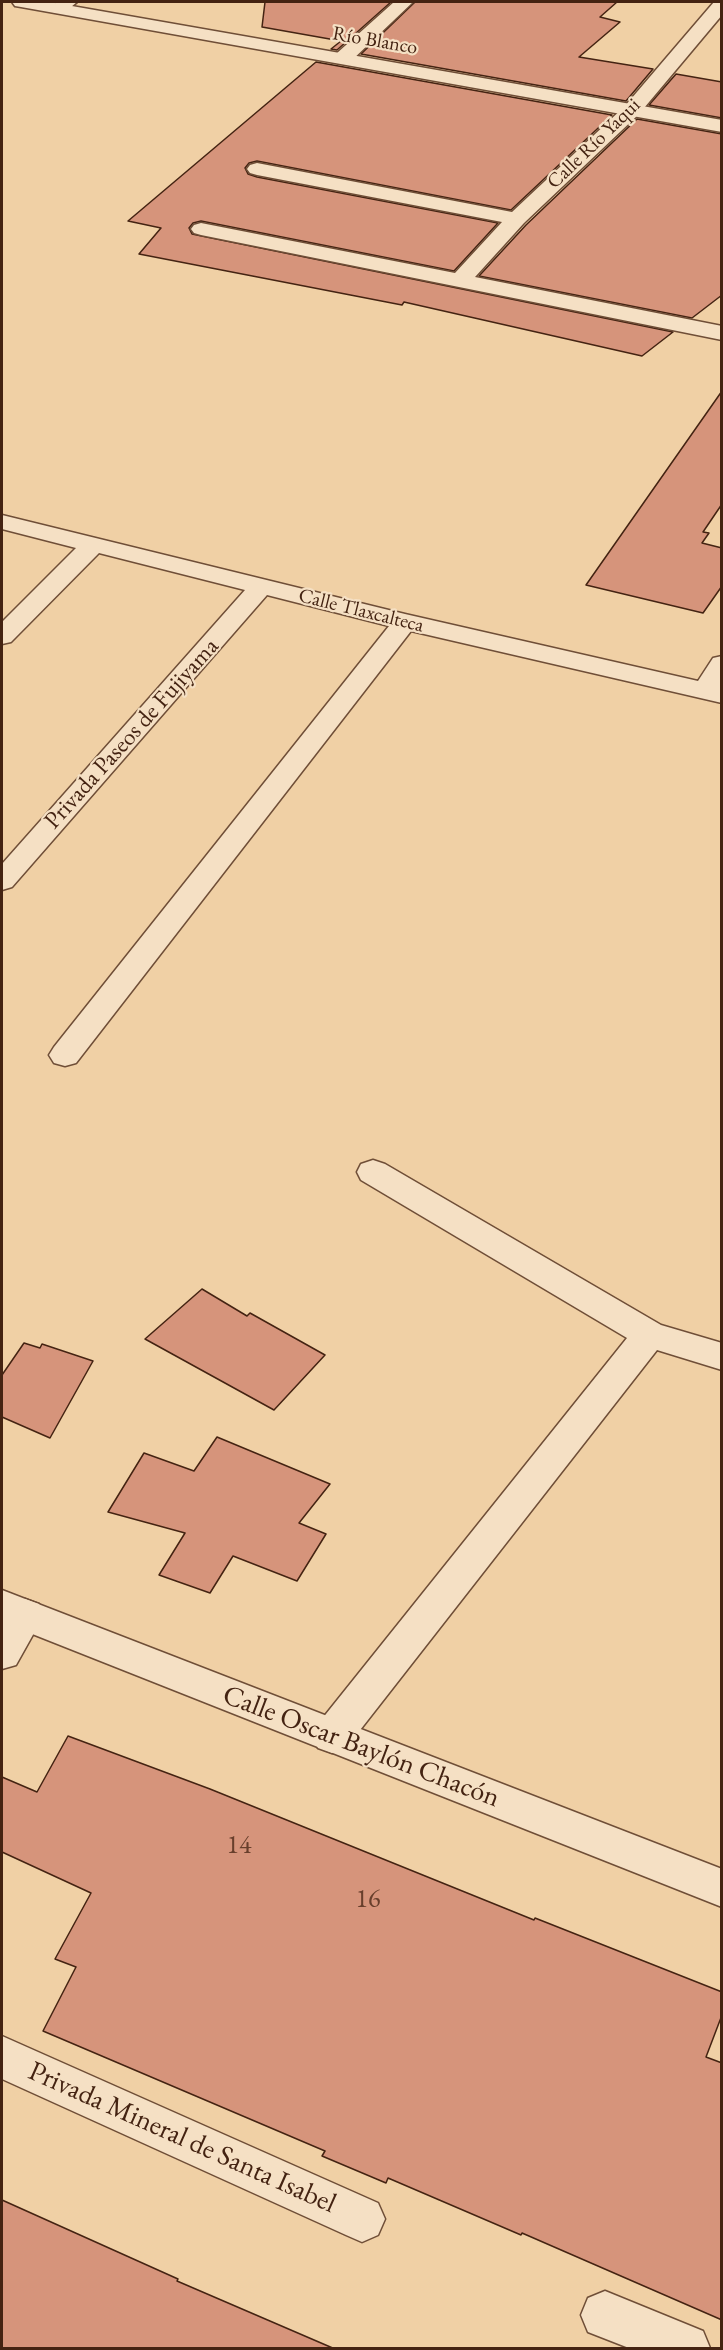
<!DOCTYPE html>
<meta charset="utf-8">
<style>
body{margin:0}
#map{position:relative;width:723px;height:2350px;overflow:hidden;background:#f0d0a5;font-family:"EB Garamond",serif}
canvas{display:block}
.frame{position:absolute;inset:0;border:3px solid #442312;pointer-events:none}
</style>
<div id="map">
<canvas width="723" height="2350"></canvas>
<div class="frame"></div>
</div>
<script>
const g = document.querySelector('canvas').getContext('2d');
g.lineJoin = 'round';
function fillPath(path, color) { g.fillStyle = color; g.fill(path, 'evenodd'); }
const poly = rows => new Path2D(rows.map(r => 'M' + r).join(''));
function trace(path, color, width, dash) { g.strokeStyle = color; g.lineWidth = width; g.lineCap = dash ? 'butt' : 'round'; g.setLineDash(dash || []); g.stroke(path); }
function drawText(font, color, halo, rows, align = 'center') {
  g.font = font + ' "EB Garamond",serif'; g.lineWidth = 4.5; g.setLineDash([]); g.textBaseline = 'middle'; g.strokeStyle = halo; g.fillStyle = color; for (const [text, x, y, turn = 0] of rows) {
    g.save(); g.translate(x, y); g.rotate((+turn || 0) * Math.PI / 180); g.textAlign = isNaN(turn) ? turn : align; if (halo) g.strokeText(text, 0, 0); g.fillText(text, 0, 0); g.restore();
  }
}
const building = poly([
 [265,2,391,2,337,50,331,49,341,41,262,27,265,2],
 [415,2,617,2,600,17,620,22,579,57,653,69,626,101,361,54,415,2],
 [316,62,612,115,511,210,257,161,249,163,245,168,248,174,257,177,498,223,454,271,201,221,193,223,189,228,192,234,673,332,642,356,404,302,402,305,139,254,161,228,128,221,316,62],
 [676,74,722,82,722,118,649,105,676,74],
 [637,119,722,134,722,295,692,318,479,276,526,225,637,119],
 [722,391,722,504,703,532,709,533,702,543,722,548,722,586,703,613,586,585,722,391],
 [202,1289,247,1316,250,1313,325,1355,274,1410,145,1339,202,1289],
 [24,1343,40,1348,42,1344,93,1361,50,1438,2,1417,2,1375,24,1343],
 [217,1437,330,1484,299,1523,326,1534,297,1581,233,1556,210,1593,159,1575,185,1533,108,1512,144,1453,194,1471,217,1437],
 [68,1736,210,1789,534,1920,535,1918,722,1992,722,2015,706,2057,722,2063,722,2320,522,2233,521,2235,388,2178,386,2183,322,2156,325,2151,43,2031,76,1967,55,1959,91,1893,2,1852,2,1777,37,1792,68,1736],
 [2,2200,178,2279,177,2281,335,2349,2,2349,2,2200]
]);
fillPath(building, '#d6947b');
trace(building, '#442312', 1.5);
const service = poly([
 [373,1160,385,1164,661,1325,722,1343,722,1370,657,1350,346,1748,332,1753,318,1748,312,1736,318,1724,627,1338,361,1180,357,1172,361,1164,373,1160]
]);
const minor = poly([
 [57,2,77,2,65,12,59,13,53,12,50,8,57,2],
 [394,2,413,2,350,62,336,62,334,58,336,54,394,2],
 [714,2,722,2,722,15,639,114,524,223,475,277,722,326,722,340,201,235,194,233,191,229,194,225,201,223,455,273,502,222,257,175,250,173,247,169,250,165,257,163,512,212,625,106,714,2],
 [2,515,405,614,698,681,713,658,722,656,722,703,411,631,76,1063,65,1066,54,1063,49,1055,54,1047,389,626,267,595,12,887,2,890,2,864,245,590,99,553,11,642,2,644,2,622,76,548,2,529,2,515],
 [25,1599,39,1604,44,1615,16,1665,2,1669,2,1620,11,1604,25,1599],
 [2,2036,378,2203,385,2219,378,2235,362,2242,346,2235,2,2079,2,2036],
 [605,2291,703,2331,710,2348,629,2348,588,2332,581,2315,588,2298,605,2291]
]);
const tertiary = poly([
 [12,2,49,2,722,120,722,132,21,7,15,6,12,2],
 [2,1590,722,1869,722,1907,2,1622,2,1590]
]);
trace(service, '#6f4e37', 3);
trace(minor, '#6f4e37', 3);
trace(tertiary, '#6f4e37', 3);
fillPath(service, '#f5e0c4');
fillPath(minor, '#f5e0c4');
fillPath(tertiary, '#f5e0c4');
drawText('20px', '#442312', '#f5e0c4', [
 ["Río Blanco",375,41,10],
 ["Calle Río Yaqui",594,144,-44],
 ["Calle Tlaxcalteca",361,611,14]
]);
drawText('24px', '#442312', '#f5e0c4', [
 ["Privada Paseos de Fujiyama",132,734,-48]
]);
drawText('26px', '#683f2c', null, [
 ["14",239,1846],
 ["16",368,1900]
]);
drawText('28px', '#442312', '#f5e0c4', [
 ["Calle Oscar Baylón Chacón",361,1747,21],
 ["Privada Mineral de Santa Isabel",182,2138,24]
]);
</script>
